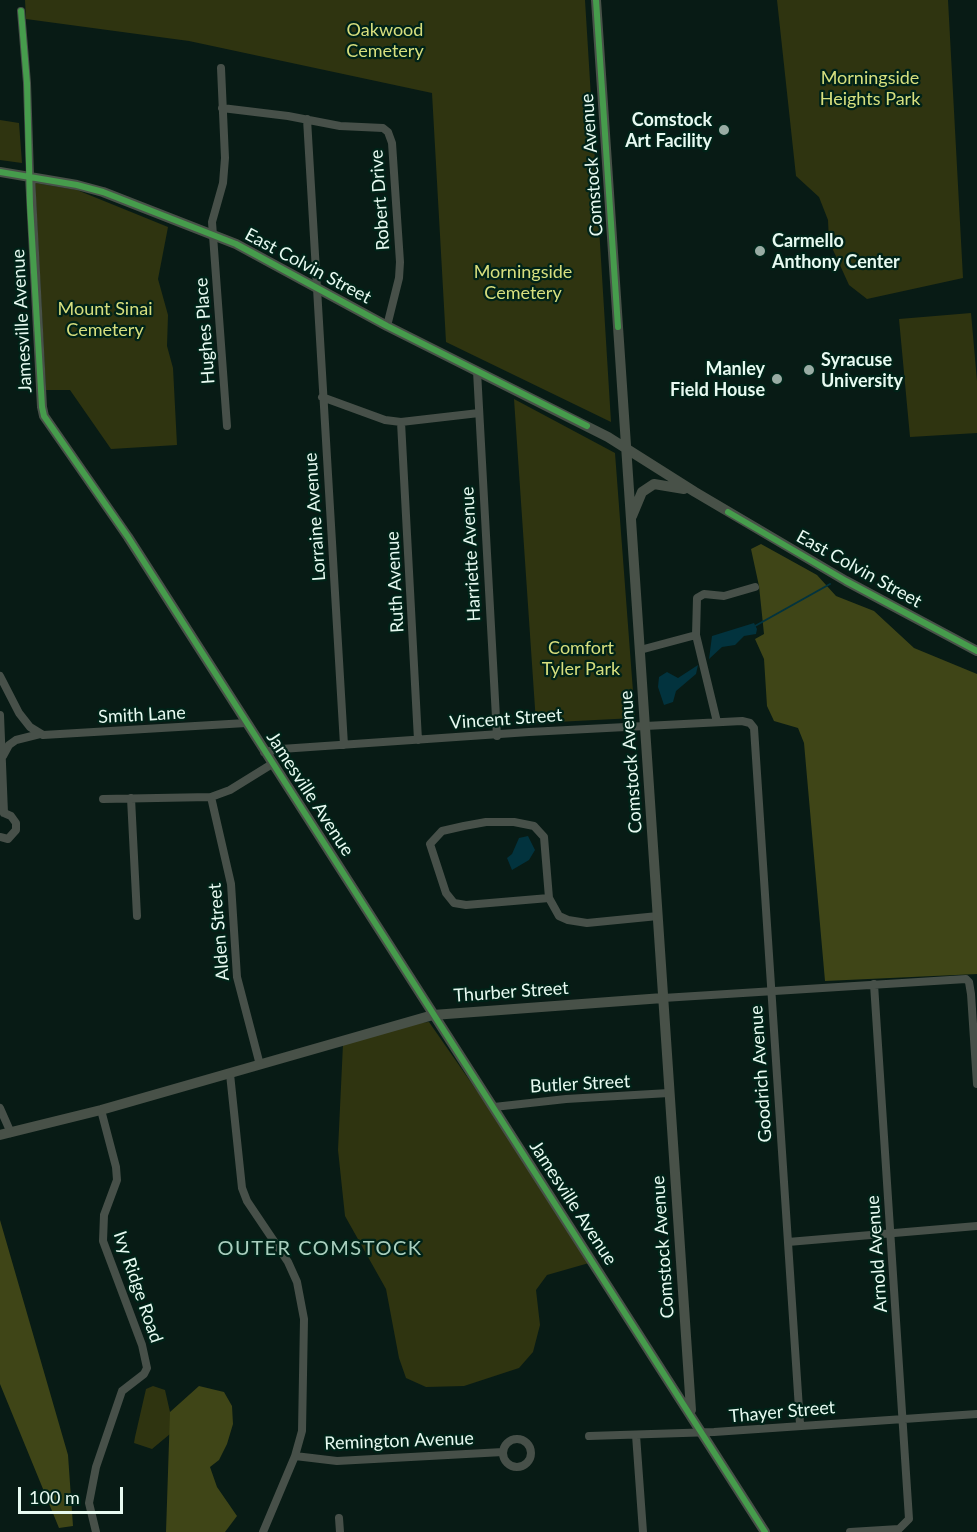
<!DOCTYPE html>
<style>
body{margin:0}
#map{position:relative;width:977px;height:1532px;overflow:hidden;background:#081b15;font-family:Lato,sans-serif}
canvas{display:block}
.scale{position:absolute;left:18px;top:1487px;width:105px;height:27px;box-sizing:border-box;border:3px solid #e7faf1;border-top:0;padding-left:8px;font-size:18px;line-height:21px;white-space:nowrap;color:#e7faf1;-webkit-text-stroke:4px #002318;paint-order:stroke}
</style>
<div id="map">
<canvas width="977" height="1532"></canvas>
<div class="scale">100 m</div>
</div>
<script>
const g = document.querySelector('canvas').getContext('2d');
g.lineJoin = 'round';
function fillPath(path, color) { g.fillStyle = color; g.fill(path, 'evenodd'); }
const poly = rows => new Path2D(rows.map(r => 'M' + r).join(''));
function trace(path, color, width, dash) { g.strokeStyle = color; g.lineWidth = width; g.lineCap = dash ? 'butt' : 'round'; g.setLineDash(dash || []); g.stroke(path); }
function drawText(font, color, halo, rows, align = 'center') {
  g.font = font + ' Lato,sans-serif'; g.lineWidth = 4.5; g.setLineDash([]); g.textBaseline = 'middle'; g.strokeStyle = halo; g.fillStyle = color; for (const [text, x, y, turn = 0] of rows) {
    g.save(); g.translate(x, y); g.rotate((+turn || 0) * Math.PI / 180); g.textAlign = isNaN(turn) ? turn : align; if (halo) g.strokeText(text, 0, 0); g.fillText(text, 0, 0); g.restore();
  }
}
fillPath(poly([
 [25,0,585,0,611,422,446,342,432,93,189,41,26,19],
 [777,0,948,0,963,278,867,299,849,285,829,241,828,220,819,197,796,176],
 [0,120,19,123,22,163,0,160],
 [35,183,77,190,168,227,158,279,168,315,167,346,173,368,177,445,111,449,70,390,46,390],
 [971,313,977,381,977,433,910,437,899,319],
 [514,399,615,453,635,718,536,723],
 [429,1022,493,1114,589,1263,547,1275,536,1290,540,1325,533,1352,519,1368,464,1386,426,1387,406,1378,399,1358,386,1289,345,1216,338,1150,343,1044,408,1024],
 [153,1386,165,1390,170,1412,170,1434,152,1449,134,1443,135,1437,146,1389]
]), '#2f3410');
fillPath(poly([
 [761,544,817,575,836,596,874,611,914,648,977,674,977,974,825,981,804,743,798,728,774,721,767,706,764,659,755,639,764,634,759,586,751,549],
 [0,1220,68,1455,73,1526,59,1528,0,1384],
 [199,1386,224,1392,232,1406,233,1424,227,1444,219,1460,210,1467,217,1487,237,1516,225,1532,166,1532,170,1412]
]), '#3f4517');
fillPath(poly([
 [754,623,757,629,756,634,744,636,735,645,722,647,709,659,712,636],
 [698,665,696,674,676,691,673,702,664,705,658,687,659,677,667,672,678,678],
 [528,836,535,850,529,860,512,870,507,858,512,854,519,838]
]), '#02333e');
trace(poly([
 [755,626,830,584]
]), '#02333e', 2);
trace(poly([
 [21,11,27,83,30,176],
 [221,68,225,158,223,183,212,222,227,426],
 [222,108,288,116,340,126,383,128,388,132,392,143,400,262,399,278,387,326],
 [307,119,344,745],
 [477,371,497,736],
 [322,397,385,420,401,422,479,413],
 [401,422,418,740],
 [640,650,696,635],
 [0,676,19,713,30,727,43,735,246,723],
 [0,715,4,813],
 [717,722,696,635,697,598,704,594,724,596,755,587],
 [264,752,281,749,529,732,742,721,750,723,754,728,800,1424],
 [3,756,9,745,16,740,40,734],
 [211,797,231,884,237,977,260,1065],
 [131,798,137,916],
 [103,799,211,797,230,790,272,764],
 [0,837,8,839,16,830,16,823,11,816,4,813],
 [549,898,466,905,454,903,446,893,430,844,442,831,464,826,486,822,514,822,534,826,544,837,549,898,559,916,568,920,587,923,658,916],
 [663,998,966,979,969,982,971,994,977,1084],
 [230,1074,242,1188,247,1201,288,1262,297,1282,304,1319,302,1431,295,1456,263,1532],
 [494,1107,566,1099,669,1093],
 [0,1108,11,1133],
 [788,1242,977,1226],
 [636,1435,643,1532],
 [589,1436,714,1432,977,1414],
 '503 1453a14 14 0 1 1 28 0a14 14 0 1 1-28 0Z',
 [295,1456,337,1461,503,1452],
 [339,1518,340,1532],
 [96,1532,89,1503,96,1467,122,1391,144,1374,147,1368,142,1345,103,1241,104,1215,117,1180,116,1167,101,1110],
 [850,1532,899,1529,909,1519,874,984]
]), '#475049', 8);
trace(poly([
 [596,0,691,1410],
 [0,172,77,185,103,192,236,244,387,326,608,437,695,492,846,581,977,651],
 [30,176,42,407,44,416,128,537,765,1532],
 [632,516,642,492,654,484,684,489],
 [0,1135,101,1110,433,1015,663,998]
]), '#485148', 10);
trace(poly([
 [596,0,618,327],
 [21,11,27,83,30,205,42,407,44,416,128,537,765,1532],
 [0,172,77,185,103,192,236,244,387,326,587,426],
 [728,512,846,581,977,651]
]), '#469c4c', 6);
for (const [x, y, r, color] of [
 [724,130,6,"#99aca4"],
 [760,251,6,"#99aca4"],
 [809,370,6,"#99aca4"],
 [777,379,6,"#99aca4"]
]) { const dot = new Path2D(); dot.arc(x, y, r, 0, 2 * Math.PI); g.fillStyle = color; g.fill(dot); trace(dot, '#002318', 2); }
drawText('18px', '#d7df7e', '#002318', [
 ["Oakwood",385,30],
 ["Cemetery",385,51],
 ["Morningside",870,78],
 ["Heights Park",870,99],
 ["Morningside",523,272],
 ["Cemetery",523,293],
 ["Mount Sinai",105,309],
 ["Cemetery",105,330],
 ["Comfort",581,648],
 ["Tyler Park",581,669]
]);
drawText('bold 18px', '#e7faf1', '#002318', [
 ["Comstock",712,120],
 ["Art Facility",712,141],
 ["Carmello",772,241,"left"],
 ["Anthony Center",772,262,"left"],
 ["Syracuse",821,360,"left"],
 ["University",821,381,"left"],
 ["Manley",765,369],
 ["Field House",765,390]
], 'right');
drawText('18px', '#e7faf1', '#002318', [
 ["Comstock Avenue",592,165,-94],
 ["Robert Drive",380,200,-94],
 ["East Colvin Street",308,266,28],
 ["Jamesville Avenue",22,321,-93],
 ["Hughes Place",205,331,-94],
 ["Lorraine Avenue",315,517,-94],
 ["Harriette Avenue",471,554,-93],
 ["East Colvin Street",859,569,29],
 ["Ruth Avenue",395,582,-93],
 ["Smith Lane",142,715,-3],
 ["Vincent Street",506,719,-4],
 ["Comstock Avenue",631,762,-94],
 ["Jamesville Avenue",310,794,57],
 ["Alden Street",219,932,-95],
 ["Thurber Street",511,992,-4],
 ["Goodrich Avenue",761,1074,-94],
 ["Butler Street",580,1084,-3],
 ["Jamesville Avenue",573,1203,57],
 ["Comstock Avenue",663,1247,-94],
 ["Arnold Avenue",877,1254,-94],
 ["Ivy Ridge Road",138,1287,71],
 ["Thayer Street",782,1412,-5],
 ["Remington Avenue",399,1441,-2]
]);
g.letterSpacing = '1.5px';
drawText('20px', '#a9cfbe', '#002318', [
 ["OUTER COMSTOCK",320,1249]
]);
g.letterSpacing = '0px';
</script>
